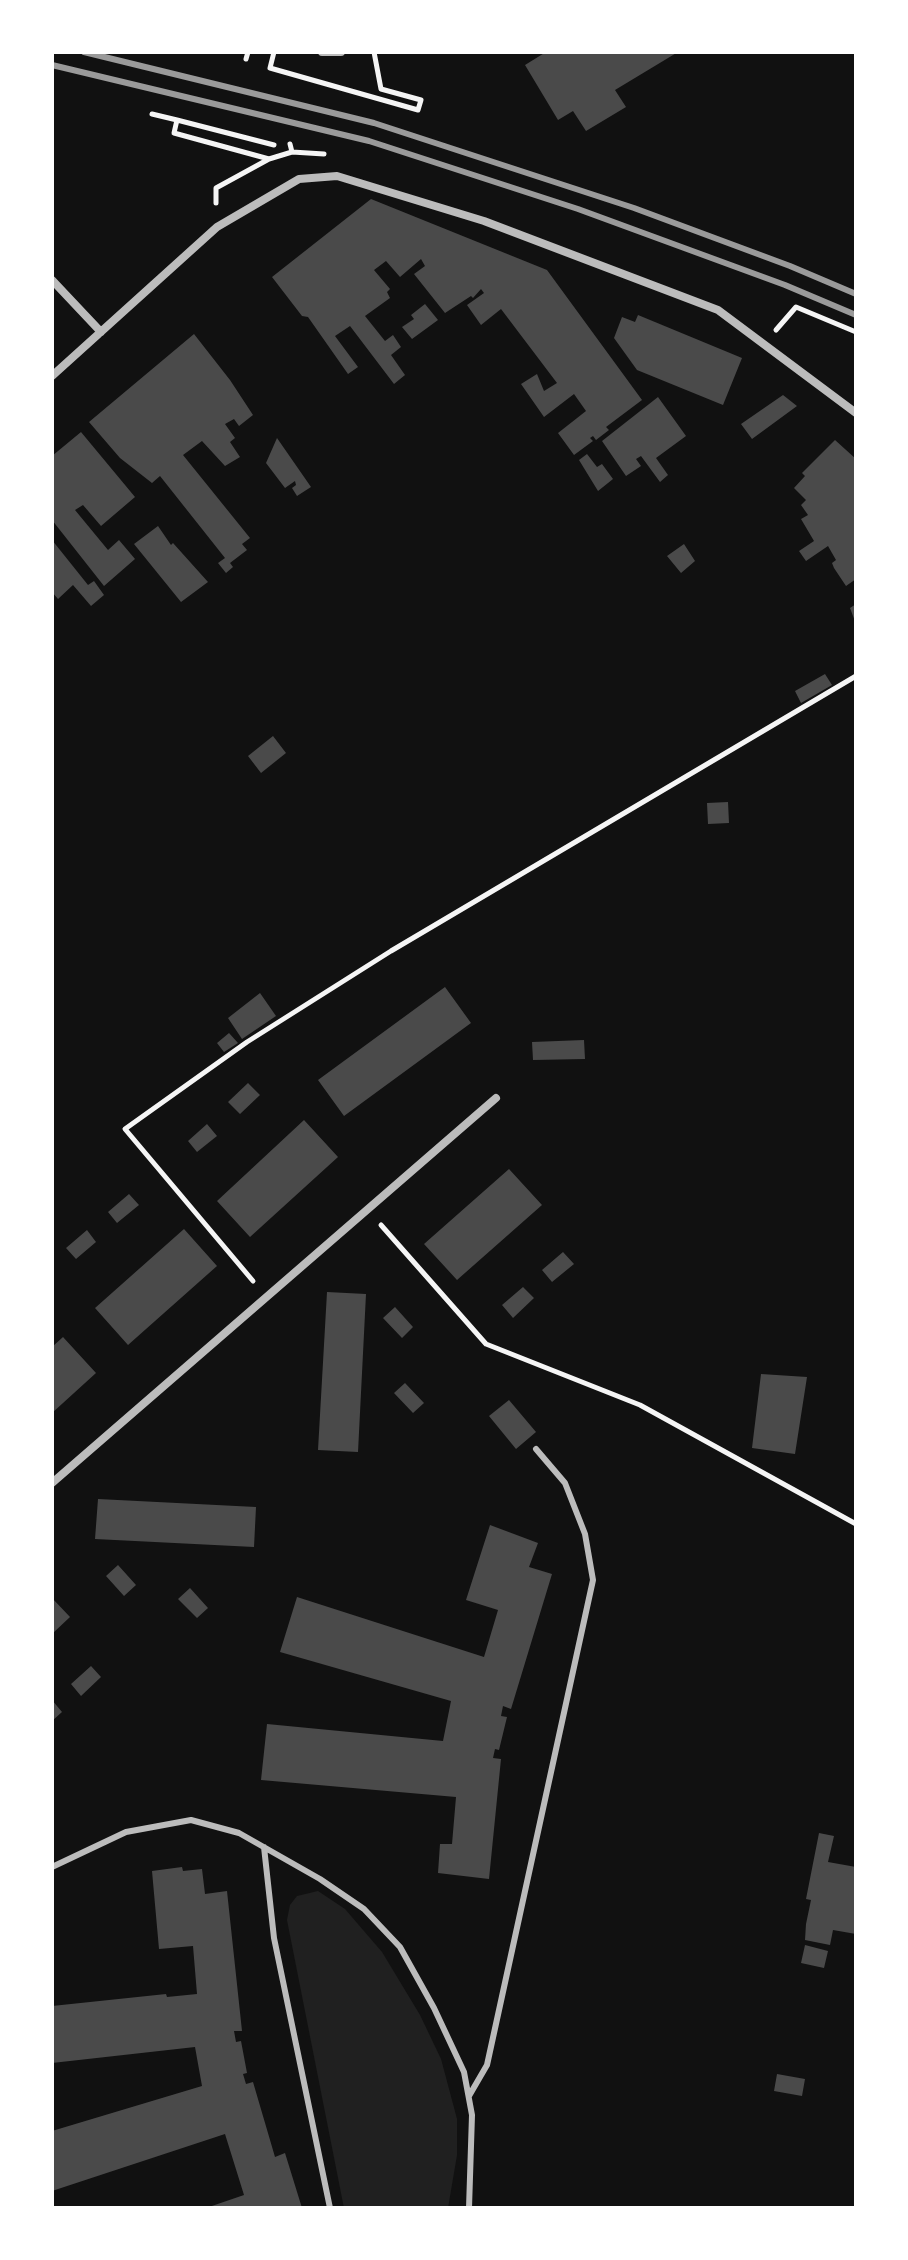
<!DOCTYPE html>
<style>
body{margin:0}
#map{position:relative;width:908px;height:2260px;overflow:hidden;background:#111;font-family:"Noto Sans",sans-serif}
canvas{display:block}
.frame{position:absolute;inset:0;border:54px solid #fff;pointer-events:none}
</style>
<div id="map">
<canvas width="908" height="2260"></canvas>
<div class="frame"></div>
</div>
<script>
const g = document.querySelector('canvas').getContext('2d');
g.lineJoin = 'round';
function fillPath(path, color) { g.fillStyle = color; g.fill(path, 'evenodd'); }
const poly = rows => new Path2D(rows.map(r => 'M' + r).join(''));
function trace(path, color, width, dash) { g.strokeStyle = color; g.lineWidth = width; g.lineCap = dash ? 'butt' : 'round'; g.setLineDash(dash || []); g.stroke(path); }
fillPath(poly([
 [318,1891,345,1909,382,1952,420,2015,441,2059,457,2119,457,2155,448,2208,344,2208,287,1920,290,1905,297,1896]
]), '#202020');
fillPath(poly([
 [546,52,678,52,615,90,626,107,586,131,573,111,558,120,525,65],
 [371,199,547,270,642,400,606,427,609,430,596,440,593,436,590,438,593,441,574,455,558,433,586,411,574,394,544,417,521,384,537,374,544,391,557,383,501,309,481,325,467,305,484,293,481,289,473,298,471,296,445,313,414,274,425,266,421,259,400,277,386,261,374,270,390,289,387,292,390,298,365,316,385,341,393,335,401,347,391,355,405,375,394,384,350,326,335,336,358,367,348,374,308,317,302,316,272,277],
 [425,304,438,320,412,339,402,327,414,319,411,315],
 [638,315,742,358,723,405,637,370,614,338,622,317,635,322],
 [194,334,230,380,253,415,239,426,234,419,225,424,235,438,230,442,240,457,225,466,202,441,183,455,250,538,242,544,247,550,230,563,233,567,226,573,218,563,225,558,160,476,152,483,120,458,89,422],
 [783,395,797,406,752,439,741,424],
 [658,397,686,436,656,458,668,475,660,482,641,456,636,459,641,466,626,476,602,441],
 [81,432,135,497,101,526,83,505,75,510,108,550,119,540,135,559,104,586,52,520,52,456],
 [277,438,311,487,297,496,292,488,296,485,295,481,285,488,266,463],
 [835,440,856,459,856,579,846,586,834,568,832,563,836,560,828,546,806,561,799,551,814,541,801,519,808,515,801,505,806,500,794,488,805,476,802,473],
 [587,454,597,467,602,464,613,479,598,491,579,460],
 [158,526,171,545,173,543,208,582,181,602,134,544],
 [52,540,88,585,94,581,104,595,91,606,73,585,58,599,52,592],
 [684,544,695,561,681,573,667,556],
 [856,604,856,624,850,608],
 [825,674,832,685,801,703,795,691],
 [273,736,286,753,261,773,248,756],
 [728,802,729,823,708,824,707,803],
 [445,987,471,1023,344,1116,318,1080],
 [260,993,276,1016,242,1039,228,1018],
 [229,1033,238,1043,224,1052,217,1043],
 [584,1040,585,1059,533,1060,532,1042],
 [248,1083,260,1095,240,1114,228,1102],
 [304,1120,338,1157,250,1237,217,1201],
 [207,1124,217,1136,197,1152,188,1141],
 [509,1169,542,1205,457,1280,424,1244],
 [129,1194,139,1205,117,1223,108,1212],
 [184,1229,217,1266,128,1345,95,1308],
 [87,1230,96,1242,76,1259,66,1248],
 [563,1252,574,1264,552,1282,542,1270],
 [523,1287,534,1298,513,1318,502,1305],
 [327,1292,366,1294,358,1452,318,1450],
 [395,1307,413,1327,402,1338,383,1318],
 [63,1337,96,1373,52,1413,52,1347],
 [761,1374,807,1377,795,1454,752,1448],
 [405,1383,424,1403,413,1413,394,1393],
 [509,1400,536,1432,516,1449,489,1416],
 [98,1499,256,1507,254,1547,95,1539],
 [490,1525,538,1543,529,1567,552,1574,511,1709,503,1706,501,1716,507,1717,499,1750,495,1749,493,1758,501,1759,489,1879,438,1873,440,1844,452,1844,456,1797,261,1780,267,1724,443,1741,451,1701,280,1652,297,1597,484,1657,498,1610,466,1600],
 [118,1565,136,1585,124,1596,106,1576],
 [190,1588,208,1608,197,1618,178,1599],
 [52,1598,70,1617,52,1634],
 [91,1666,101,1677,81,1696,71,1684],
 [52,1700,62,1712,52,1721],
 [819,1833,834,1836,828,1862,856,1867,856,1934,833,1930,830,1945,805,1940,806,1924,811,1900,806,1899],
 [182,1867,183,1871,202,1869,205,1894,227,1891,242,2031,234,2031,236,2042,241,2041,247,2073,243,2074,246,2084,253,2082,275,2157,285,2153,302,2208,206,2208,244,2195,225,2134,52,2191,52,2131,202,2086,195,2047,52,2063,52,2006,166,1994,167,1997,197,1994,193,1946,159,1949,152,1871],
 [805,1945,828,1951,824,1968,801,1963],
 [777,2074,805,2079,802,2096,774,2091]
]), '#4a4a4a');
trace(poly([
 [274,52,270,68,418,110,421,100,381,89,374,52],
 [246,59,248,52],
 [152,114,177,120],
 [292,152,324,154],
 [269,159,292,152,290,144],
 [216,203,216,188,269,159,174,133,177,120,274,145],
 [776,330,796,307,856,332],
 [381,1225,486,1344,640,1405,856,1524],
 [253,1281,125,1129,247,1042,391,951,856,676]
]), '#f5f5f5', 5);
trace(poly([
 [264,1847,274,1938,330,2208],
 [52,1867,126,1832,191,1820,239,1833,320,1879,364,1909,400,1947,434,2008,464,2072,472,2115,469,2208],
 [469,2096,487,2065,593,1580,585,1534,565,1483,536,1449]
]), '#bcbcbc', 6);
trace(poly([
 [322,52,341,52],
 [52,280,101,332],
 [52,376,217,227,299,179,337,176,484,221,718,310,856,413],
 [52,1483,496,1098]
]), '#bcbcbc', 8);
trace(poly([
 [84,52,374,123,634,208,790,266,856,294],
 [52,65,369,141,578,209,785,285,856,315]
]), '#9a9a9a', 6);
</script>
